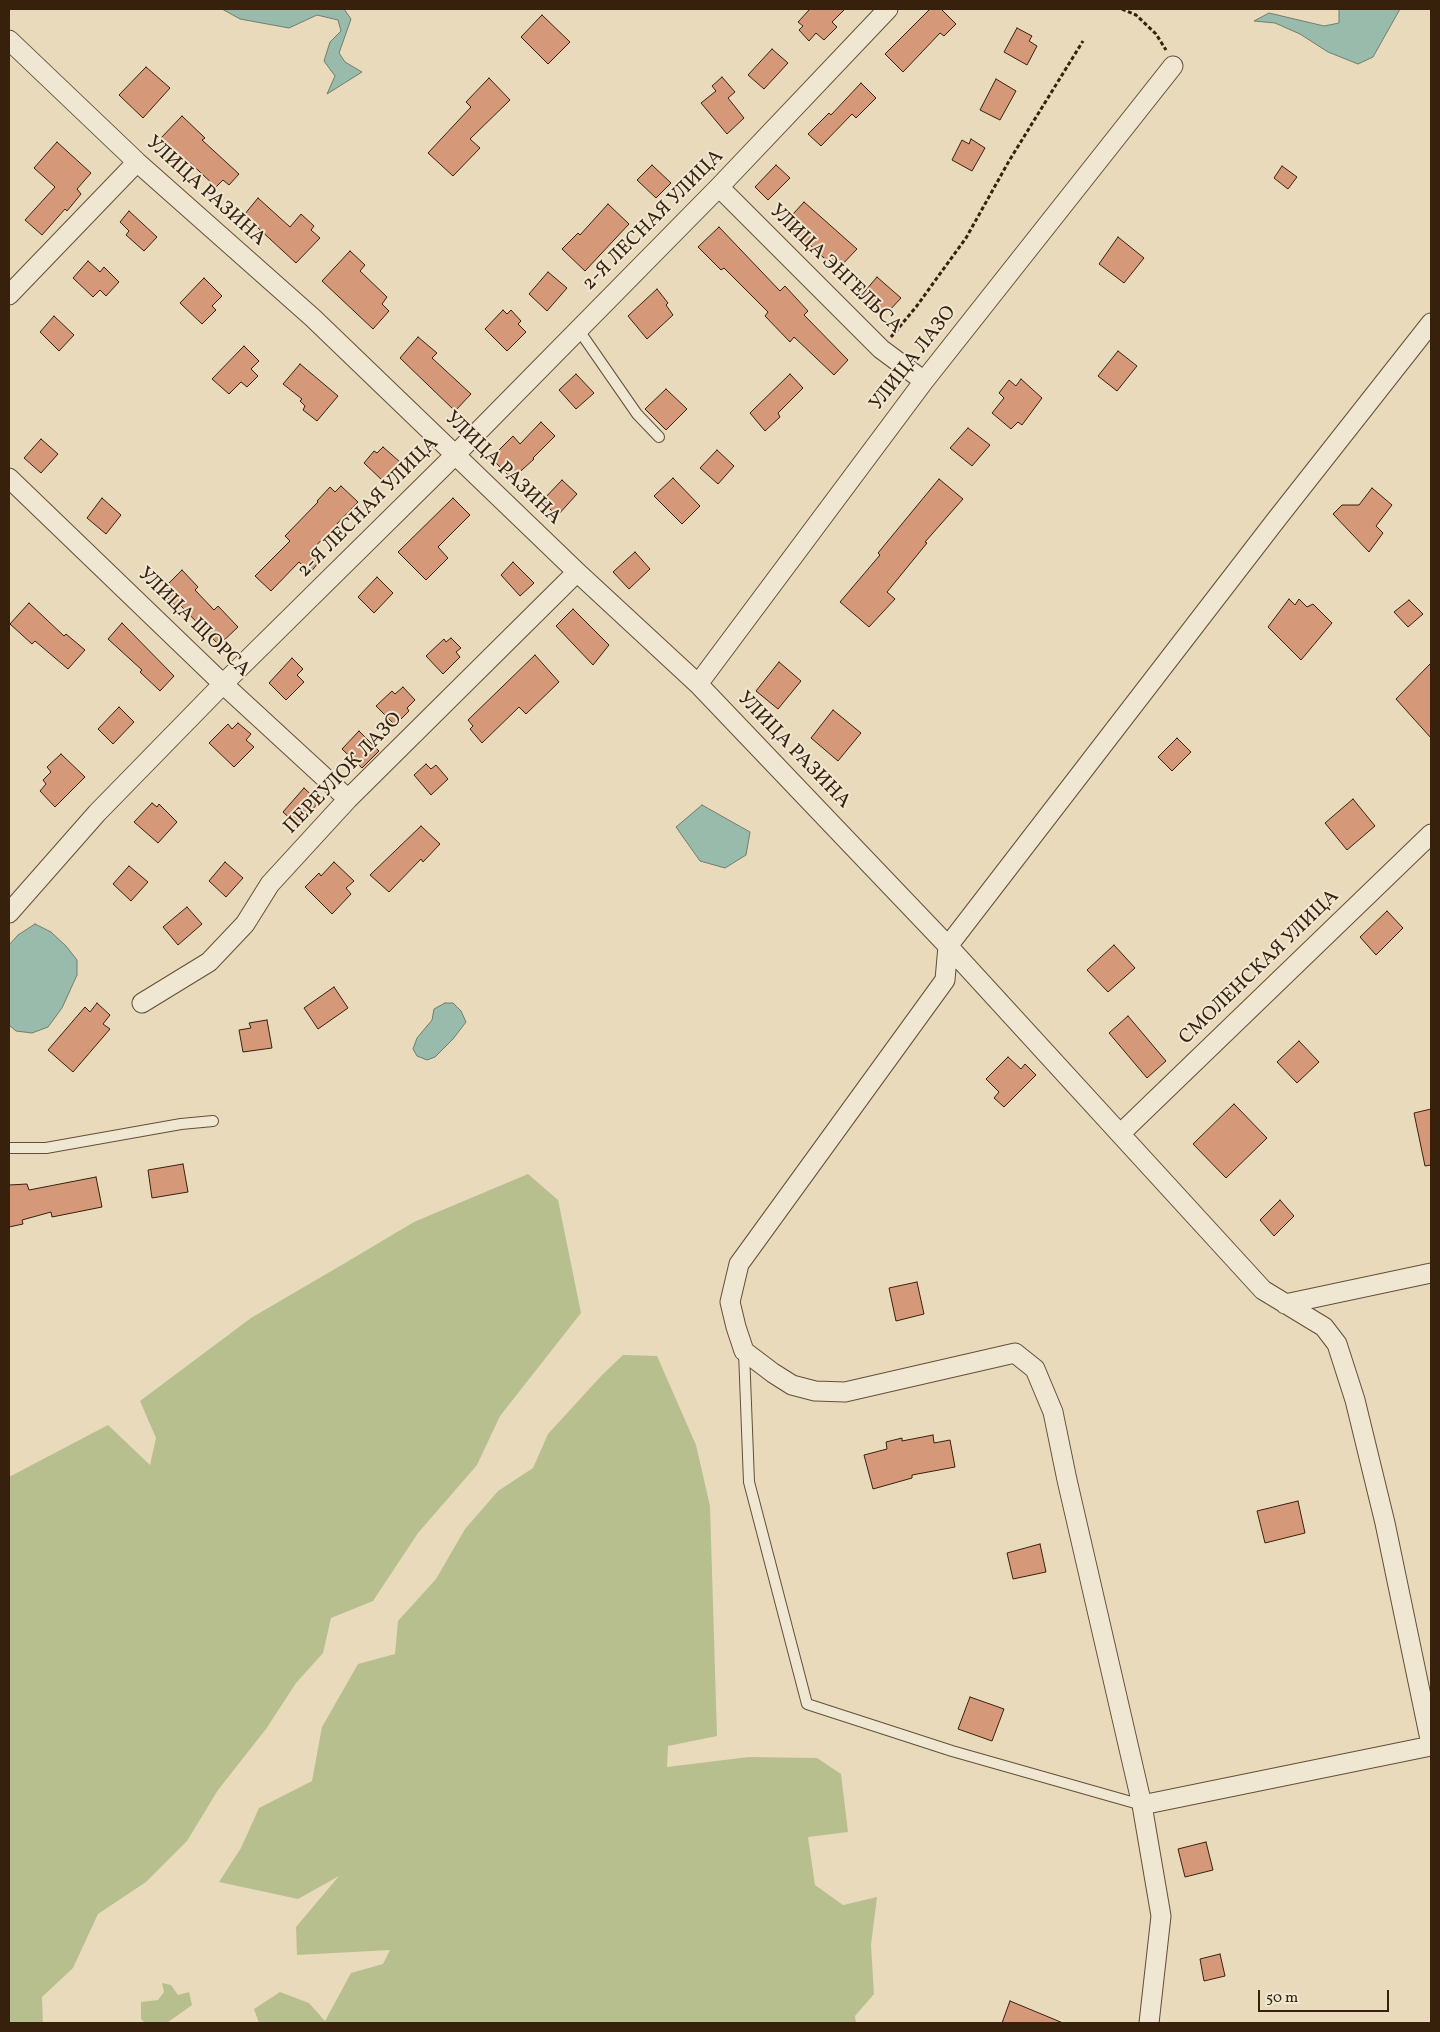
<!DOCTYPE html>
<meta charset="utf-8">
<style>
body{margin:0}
#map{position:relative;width:1440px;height:2032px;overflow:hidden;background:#e8dabb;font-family:Vollkorn,serif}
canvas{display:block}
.frame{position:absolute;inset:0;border:10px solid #37210d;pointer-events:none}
.scale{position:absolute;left:1258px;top:1990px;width:131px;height:22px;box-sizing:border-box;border:2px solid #37210d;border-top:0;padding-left:6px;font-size:15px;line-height:18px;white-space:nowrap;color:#37210d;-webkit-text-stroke:4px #f0e7d3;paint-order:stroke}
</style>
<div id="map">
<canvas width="1440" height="2032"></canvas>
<div class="frame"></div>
<div class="scale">50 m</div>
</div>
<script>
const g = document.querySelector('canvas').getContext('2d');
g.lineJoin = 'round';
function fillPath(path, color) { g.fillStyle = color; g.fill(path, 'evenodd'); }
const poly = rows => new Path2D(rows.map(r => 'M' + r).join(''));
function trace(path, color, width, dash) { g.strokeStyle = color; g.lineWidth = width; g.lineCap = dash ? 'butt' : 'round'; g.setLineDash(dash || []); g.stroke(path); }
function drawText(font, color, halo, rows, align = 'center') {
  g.font = font + ' Vollkorn,serif'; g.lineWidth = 4; g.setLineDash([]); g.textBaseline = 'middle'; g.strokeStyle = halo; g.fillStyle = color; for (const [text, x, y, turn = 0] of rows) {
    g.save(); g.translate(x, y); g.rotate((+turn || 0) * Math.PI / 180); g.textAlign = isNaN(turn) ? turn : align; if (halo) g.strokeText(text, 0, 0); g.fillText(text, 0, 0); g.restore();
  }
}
fillPath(poly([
 [528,1174,558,1200,581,1313,500,1416,477,1465,418,1533,373,1601,331,1618,323,1653,296,1683,266,1729,218,1790,187,1841,146,1882,98,1914,73,1968,42,1997,43,2023,9,2023,9,1477,108,1425,150,1465,156,1438,140,1401,251,1318,345,1263,414,1222],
 [623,1355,657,1356,696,1445,710,1506,717,1736,668,1746,667,1767,749,1757,817,1758,841,1774,848,1832,808,1837,815,1885,843,1905,877,1897,871,1945,874,1994,855,2016,856,2023,259,2023,254,2009,280,1992,309,2003,325,2021,351,1973,383,1964,390,1950,297,1955,296,1927,339,1876,298,1899,219,1882,241,1848,259,1808,312,1781,322,1727,358,1664,395,1654,398,1621,436,1579,465,1529,498,1491,533,1468,548,1434,602,1375],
 [162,1983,171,1985,178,1995,189,1992,192,2005,167,2023,145,2023,141,2019,141,2002,158,2000,164,1992]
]), '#b8bf8e');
const water = poly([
 [222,9,344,9,351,19,339,53,345,62,362,72,327,94,335,76,324,61,330,42,341,31,338,20,317,15,289,28,240,19,222,9],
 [1339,9,1400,9,1373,57,1358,64,1328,52,1300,34,1275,23,1254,21,1269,13,1324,26,1339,23,1339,9],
 [702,805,750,832,746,855,725,868,700,861,676,827,702,805],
 [35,924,51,932,66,946,77,960,77,975,62,1008,48,1027,32,1033,16,1031,9,1025,9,945,18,935,35,924],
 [445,1003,453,1003,461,1011,466,1022,453,1039,435,1057,427,1060,417,1056,413,1049,417,1038,432,1020,434,1009,445,1003]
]);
fillPath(water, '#98bbac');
trace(water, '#717d6c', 1);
const building = poly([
 [810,9,845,9,832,22,837,27,824,40,816,33,809,41,799,30,803,26,798,22,810,9],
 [930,9,941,9,956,24,944,36,940,33,903,72,885,54,930,9],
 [542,15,570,42,548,64,521,37,542,15],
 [1017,28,1032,36,1029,41,1037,46,1027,65,1004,52,1017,28],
 [772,49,788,63,764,89,748,75,772,49],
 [146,67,170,88,143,118,119,95,146,67],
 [722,77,735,92,728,98,744,118,727,134,701,103,716,91,712,86,722,77],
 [489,78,510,100,470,139,480,148,453,176,428,153,471,107,466,102,489,78],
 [996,79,1016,91,1000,120,980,110,996,79],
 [861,83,876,98,856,118,852,114,821,146,808,134,829,113,831,115,861,83],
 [182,116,205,138,202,140,239,174,229,185,223,180,216,187,185,158,183,161,160,139,182,116],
 [971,139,985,148,972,171,952,160,962,140,969,144,971,139],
 [57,142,91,173,77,189,81,194,67,211,65,209,42,235,25,220,55,187,34,168,57,142],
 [652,165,671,183,656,198,637,180,652,165],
 [776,165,790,178,768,200,755,187,776,165],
 [1282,166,1297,177,1288,189,1274,178,1282,166],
 [258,198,290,227,301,214,314,226,311,230,320,238,296,263,244,215,258,198],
 [804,202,857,249,837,270,809,244,808,246,784,224,804,202],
 [608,204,629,224,585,271,562,249,578,233,580,235,608,204],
 [129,211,157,237,144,251,126,235,129,231,120,222,129,211],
 [719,227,780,291,785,286,808,311,804,315,848,360,834,375,794,337,790,342,765,316,768,312,724,268,721,270,698,247,719,227],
 [1118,237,1144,258,1124,283,1099,264,1118,237],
 [350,251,365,265,360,271,387,297,382,304,389,311,373,329,322,281,350,251],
 [88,261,100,272,104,267,119,282,106,296,100,290,93,297,73,278,88,261],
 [548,272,567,288,547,311,529,294,548,272],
 [877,277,901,298,888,312,886,310,881,316,860,297,877,277],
 [204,278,222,296,212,306,216,310,202,324,180,303,204,278],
 [657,289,668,303,666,305,673,315,647,339,628,316,657,289],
 [503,310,507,314,511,310,521,321,518,324,526,332,507,351,485,329,503,310],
 [54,316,74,335,59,351,40,332,54,316],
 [418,337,437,353,432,358,471,394,455,411,400,358,418,337],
 [244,346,259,361,251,369,258,376,247,387,241,382,229,394,212,379,244,346],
 [1118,351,1137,366,1117,391,1098,376,1118,351],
 [300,364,338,396,317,421,303,410,305,406,300,401,302,399,283,384,300,364],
 [576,374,594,393,576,409,559,390,576,374],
 [790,374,803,388,778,413,780,417,765,431,750,413,790,374],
 [1021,379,1042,398,1022,425,1018,422,1011,429,992,413,1004,398,999,393,1009,380,1016,386,1021,379],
 [666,389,687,409,666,430,645,409,666,389],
 [541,422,555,436,533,458,534,459,512,479,491,458,513,436,520,444,541,422],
 [968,428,990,445,972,466,950,448,968,428],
 [41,439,58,454,41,473,24,458,41,439],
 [383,447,400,462,383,481,364,463,374,451,377,453,383,447],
 [717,450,734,466,718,484,700,468,717,450],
 [673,478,700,506,682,524,654,496,673,478],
 [939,479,963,499,925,542,927,543,887,592,895,599,869,627,840,602,880,555,878,553,939,479],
 [562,480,577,494,557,516,542,501,562,480],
 [341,486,358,502,309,553,318,563,310,573,299,562,271,591,255,576,290,541,285,536,318,502,317,501,330,487,335,492,341,486],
 [1372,488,1392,505,1376,526,1383,533,1369,552,1333,514,1342,505,1359,505,1372,488],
 [102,498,121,515,106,534,87,518,102,498],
 [453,498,470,515,438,547,448,558,426,580,398,552,453,498],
 [635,552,650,569,629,589,613,572,635,552],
 [513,562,534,583,520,596,501,575,513,562],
 [182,570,198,587,195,590,214,610,218,606,238,627,219,645,180,605,178,608,161,591,182,570],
 [377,577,393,593,374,613,358,597,377,577],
 [1289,599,1295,605,1299,599,1307,607,1313,604,1332,623,1301,660,1268,627,1289,599],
 [1409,600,1423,614,1408,627,1394,612,1409,600],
 [29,603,64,636,66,634,85,650,68,669,35,641,32,644,10,624,29,603],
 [573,609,609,645,593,665,556,626,573,609],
 [122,623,174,676,160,691,140,672,142,670,108,639,122,623],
 [451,638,461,648,456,652,460,657,443,674,426,656,444,639,446,642,451,638],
 [535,655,559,682,526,714,519,707,482,743,470,729,473,726,468,720,535,655],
 [292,658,303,669,297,675,304,682,286,700,269,683,292,658],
 [779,662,801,681,778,709,756,691,779,662],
 [1431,663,1431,738,1396,699,1431,663],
 [403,687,415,700,407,708,409,711,395,725,376,706,392,691,395,694,403,687],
 [119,707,134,722,113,744,98,729,119,707],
 [833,710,861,733,838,761,811,738,833,710],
 [238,723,251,734,246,740,254,747,234,767,209,743,228,724,232,729,238,723],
 [359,731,379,751,362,768,342,749,359,731],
 [1177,738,1191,752,1172,771,1158,757,1177,738],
 [61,754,85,777,55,807,40,791,46,784,43,780,51,772,47,767,61,754],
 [426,764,431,769,436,765,448,779,431,795,414,775,426,764],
 [304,788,319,802,298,826,283,812,304,788],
 [1353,799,1375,826,1347,850,1325,823,1353,799],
 [152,803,157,807,159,804,177,822,158,843,134,822,152,803],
 [421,826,440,844,423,862,421,859,389,892,370,875,421,826],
 [225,862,243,878,226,897,209,881,225,862],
 [334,862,354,881,346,888,351,894,332,914,305,887,319,873,321,876,334,862],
 [129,866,148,882,131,901,113,884,129,866],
 [187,907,202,924,178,945,163,927,187,907],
 [1387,911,1403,928,1376,955,1360,937,1387,911],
 [1114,945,1135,968,1108,992,1087,970,1114,945],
 [334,987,348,1008,318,1029,304,1008,334,987],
 [97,1003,110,1015,103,1024,110,1029,73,1072,48,1050,85,1007,90,1012,97,1003],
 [1128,1016,1166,1061,1147,1078,1109,1033,1128,1016],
 [267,1020,272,1048,243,1052,239,1030,251,1028,249,1023,267,1020],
 [1299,1041,1319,1062,1297,1083,1277,1062,1299,1041],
 [1008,1057,1021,1069,1025,1064,1036,1075,1004,1107,994,1098,999,1092,986,1079,1008,1057],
 [1234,1104,1267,1138,1226,1178,1193,1144,1234,1104],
 [1431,1109,1431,1165,1425,1166,1414,1113,1431,1109],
 [183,1164,188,1192,152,1198,148,1170,183,1164],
 [96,1177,102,1207,52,1217,51,1212,22,1220,23,1224,9,1227,9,1185,27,1184,29,1190,96,1177],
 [1280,1200,1294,1216,1274,1236,1260,1220,1280,1200],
 [917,1282,924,1314,896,1321,889,1288,917,1282],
 [933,1435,934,1443,950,1440,955,1467,912,1475,912,1478,873,1489,864,1455,887,1449,886,1442,902,1438,902,1441,933,1435],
 [1298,1501,1305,1533,1265,1543,1257,1511,1298,1501],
 [1040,1544,1046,1572,1013,1579,1007,1553,1040,1544],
 [970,1697,1004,1709,992,1741,958,1729,970,1697],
 [1206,1842,1213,1870,1185,1877,1178,1849,1206,1842],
 [1220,1954,1225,1976,1204,1981,1200,1959,1220,1954],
 [1010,2001,1063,2023,1002,2023,1010,2001]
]);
fillPath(building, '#d5997a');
trace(building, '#37210d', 1);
const lane = poly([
 [578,329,637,414,659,437],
 [9,1148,46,1148,181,1124,213,1121],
 [744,1352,749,1482,807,1704,952,1751,1142,1805]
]);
const street = poly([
 [9,40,137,162,313,318,577,572,698,684,948,946,1263,1290,1324,1327,1337,1344,1355,1400,1385,1523,1431,1744],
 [719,187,881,349,924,381],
 [9,295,137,162],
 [9,478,223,684,348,799],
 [698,684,924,381,1173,66],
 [9,913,97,813,223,684,455,455,719,187,888,9],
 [142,1003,209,962,245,924,270,884,348,799,577,572],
 [1120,1134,1431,834],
 [1285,1304,1431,1273],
 [1142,1805,1431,1746],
 [1149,2023,1161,1916,1142,1805,1067,1480,1053,1412,1035,1369,1015,1353,845,1392,815,1391,792,1385,773,1373,744,1351,736,1327,730,1302,739,1264,945,980,948,946,1276,520,1431,323]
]);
trace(lane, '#634f38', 12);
trace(street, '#634f38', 21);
trace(poly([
 [1122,9,1136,15,1156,34,1166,50],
 [891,337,916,307,966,238,1009,161,1083,41]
]), '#37210d', 3, [4, 2.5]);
trace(lane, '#f0e7d3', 10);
trace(street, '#f0e7d3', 19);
drawText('20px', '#37210d', '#f0e7d3', [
 ["УЛИЦА РАЗИНА",205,192,42],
 ["2-Я ЛЕСНАЯ УЛИЦА",654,221,-45],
 ["УЛИЦА ЭНГЕЛЬСА",835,270,44],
 ["УЛИЦА ЛАЗО",914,359,-52],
 ["УЛИЦА РАЗИНА",502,469,44],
 ["2-Я ЛЕСНАЯ УЛИЦА",369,508,-45],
 ["УЛИЦА ЩОРСА",193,623,44],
 ["УЛИЦА РАЗИНА",793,751,46],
 ["ПЕРЕУЛОК ЛАЗО",344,774,-46],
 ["СМОЛЕНСКАЯ УЛИЦА",1260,968,-44]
]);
</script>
